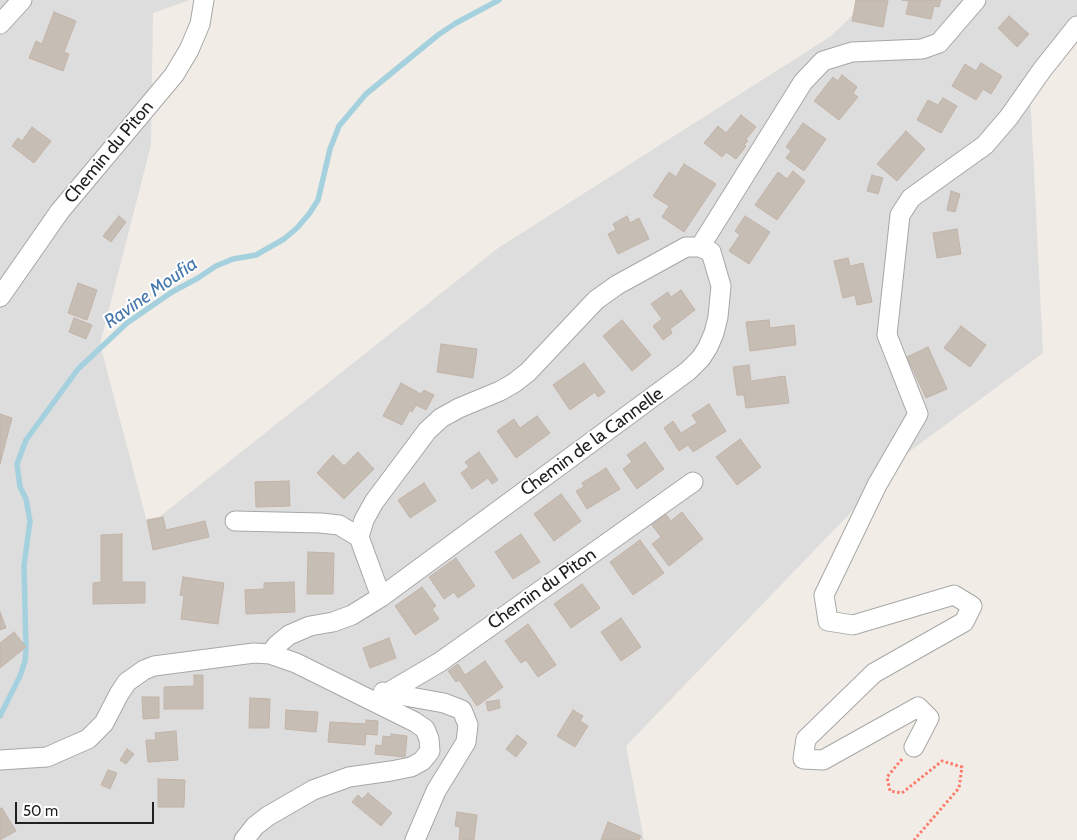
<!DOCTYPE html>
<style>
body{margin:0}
#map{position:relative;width:1077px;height:840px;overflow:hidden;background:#f1ede6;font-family:Cabin,sans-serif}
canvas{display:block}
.scale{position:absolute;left:15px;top:802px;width:139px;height:22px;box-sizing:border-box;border:2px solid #202020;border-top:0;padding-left:6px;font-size:15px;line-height:18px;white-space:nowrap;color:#202020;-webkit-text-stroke:4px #fff;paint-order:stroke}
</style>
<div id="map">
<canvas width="1077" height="840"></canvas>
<div class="scale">50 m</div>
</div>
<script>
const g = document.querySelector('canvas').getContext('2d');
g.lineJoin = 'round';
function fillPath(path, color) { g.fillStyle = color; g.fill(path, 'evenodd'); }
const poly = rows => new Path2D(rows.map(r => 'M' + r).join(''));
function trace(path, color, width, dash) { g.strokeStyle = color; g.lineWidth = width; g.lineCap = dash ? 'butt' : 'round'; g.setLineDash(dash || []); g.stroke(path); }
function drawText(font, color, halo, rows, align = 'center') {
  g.font = font + ' Cabin,sans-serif'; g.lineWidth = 4; g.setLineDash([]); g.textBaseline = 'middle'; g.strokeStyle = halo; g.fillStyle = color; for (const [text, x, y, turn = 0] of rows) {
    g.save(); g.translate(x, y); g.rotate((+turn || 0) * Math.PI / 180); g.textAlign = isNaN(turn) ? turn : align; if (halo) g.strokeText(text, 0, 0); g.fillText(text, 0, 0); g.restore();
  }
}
fillPath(poly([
 [0,0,190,0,153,13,151,145,100,344,148,526,498,248,831,36,868,0,1077,0,1077,32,1029,71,1043,353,910,451,626,746,644,840,0,840]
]), '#dedddd');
trace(poly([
 [0,716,20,676,25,661,26,650,24,566,30,521,26,499,20,487,17,464,26,440,78,369,127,323,172,292,198,278,216,266,233,259,256,255,284,239,297,228,309,214,318,200,330,149,339,126,366,94,438,35,456,23,499,0]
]), '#a5d1df', 5.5);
const building = poly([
 [856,0,888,0,883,27,852,21,856,0],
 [902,0,941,0,939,7,934,6,931,19,906,14,909,1,902,0],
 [54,12,76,21,64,52,69,54,63,71,29,58,36,41,42,44,54,12],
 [1009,16,1029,34,1017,47,998,28,1009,16],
 [981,63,1002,76,991,94,983,89,976,100,952,86,965,64,976,71,981,63],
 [842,75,857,87,853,93,858,97,839,120,814,101,833,77,838,81,842,75],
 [943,98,957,106,941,133,917,120,928,100,938,105,943,98],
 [741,115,756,127,746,139,748,141,744,145,746,146,736,159,726,152,722,157,704,143,718,126,726,133,741,115],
 [803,123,826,139,804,171,786,158,791,151,786,147,803,123],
 [32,127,51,141,34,163,12,146,18,138,22,141,32,127],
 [906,131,925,149,897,181,877,164,906,131],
 [684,164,716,184,684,232,662,217,669,206,653,196,669,172,676,177,684,164],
 [793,171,805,181,777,220,755,205,778,172,787,179,793,171],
 [872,175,883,178,878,194,867,191,872,175],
 [951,191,960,194,955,212,947,210,951,191],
 [119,216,126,222,111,242,103,236,119,216],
 [627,216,630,223,639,218,649,239,618,254,608,234,616,230,613,224,627,216],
 [745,216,770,232,749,264,729,251,740,235,735,231,745,216],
 [957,229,961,254,937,258,933,233,957,229],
 [848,258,850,266,863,263,872,302,857,305,855,295,843,298,834,261,848,258],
 [78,283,97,290,87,320,68,313,78,283],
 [681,290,695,310,670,329,672,333,663,340,653,326,662,319,651,304,668,292,671,297,681,290],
 [74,318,92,325,86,339,69,332,74,318],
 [622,320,651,355,632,371,603,336,622,320],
 [769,320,770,328,794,325,796,345,750,351,746,322,769,320],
 [961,326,986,345,970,367,944,348,961,326],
 [441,344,477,349,473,378,437,372,441,344],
 [928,347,947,389,926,398,907,357,928,347],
 [584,363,605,392,598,397,595,392,570,410,553,385,584,363],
 [749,365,751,381,785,376,789,403,746,408,744,395,737,395,733,367,749,365],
 [401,383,421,394,424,390,434,395,426,410,416,405,412,412,410,410,402,425,383,416,401,383],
 [709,404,726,431,693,452,688,445,679,451,664,428,673,421,681,433,697,423,692,415,709,404],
 [0,414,12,418,0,464,0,414],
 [537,416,550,433,516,458,497,431,514,419,520,428,537,416],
 [740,439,761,467,737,485,716,457,740,439],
 [645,442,664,469,637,489,623,469,632,462,627,455,645,442],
 [358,452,374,469,344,499,317,473,333,455,344,466,358,452],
 [479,452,498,480,492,484,488,478,472,489,461,473,469,467,465,462,479,452],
 [606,468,620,489,587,509,576,491,584,487,582,483,606,468],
 [289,481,290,506,256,507,255,482,289,481],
 [424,483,436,501,410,518,398,500,424,483],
 [561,494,581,521,554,541,534,514,561,494],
 [664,512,671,521,682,512,703,539,669,566,652,544,661,537,651,524,664,512],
 [163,517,166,530,205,521,209,537,153,550,147,520,163,517],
 [122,534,122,582,145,582,145,603,93,604,93,583,101,582,101,535,122,534],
 [521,534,540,562,513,579,495,552,521,534],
 [640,540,664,573,633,595,610,562,640,540],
 [308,552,334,553,333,594,307,594,308,552],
 [456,558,475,586,458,598,454,592,444,599,429,577,456,558],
 [183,577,224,583,218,624,181,619,184,596,180,595,183,577],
 [294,582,295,612,246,614,245,590,264,589,264,583,294,582],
 [582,584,600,608,571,628,554,604,582,584],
 [422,587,436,606,432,609,439,619,415,635,395,606,422,587],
 [0,612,6,628,0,630,0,612],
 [621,618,641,647,621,661,601,632,621,618],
 [528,624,556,665,538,677,526,660,521,663,505,641,528,624],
 [14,632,26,647,0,668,0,643,14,632],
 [389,638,396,658,370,668,363,648,389,638],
 [485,661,503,687,477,706,459,680,456,682,448,671,458,664,465,675,485,661],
 [194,675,203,675,203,709,164,709,164,687,194,686,194,675],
 [142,697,159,697,159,718,143,719,142,697],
 [250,698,270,699,269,728,249,728,250,698],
 [499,700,500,708,488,711,486,702,499,700],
 [286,710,318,712,316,732,285,729,286,710],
 [573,710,583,716,580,721,588,726,575,747,557,736,573,710],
 [366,720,378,721,377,735,366,734,365,745,328,742,330,722,366,724,366,720],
 [176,731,178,760,148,762,146,740,156,740,155,733,176,731],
 [391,734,407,736,405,757,375,754,376,745,382,746,383,736,391,737,391,734],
 [517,735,527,743,516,757,506,749,517,735],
 [127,749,134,754,126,764,120,760,127,749],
 [108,770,117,773,110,789,101,785,108,770],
 [158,779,185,780,184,807,158,807,158,779],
 [368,793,392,813,381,826,352,802,358,795,362,799,368,793],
 [2,808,16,831,0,840,0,809,2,808],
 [457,812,477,815,474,840,459,840,460,827,455,826,457,812],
 [608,822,641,836,639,840,601,840,608,822]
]);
fillPath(building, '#c6bdb5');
trace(building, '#c3b4a8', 1);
const minor = poly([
 [0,24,22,0],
 [700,247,803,82,823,61,852,52,922,49,939,43,976,0],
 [0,297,60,211,174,75,189,50,200,24,204,0],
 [235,521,321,523,339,525,359,537],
 [270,654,277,645,289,635,310,626,333,622,352,615,381,597,688,371,701,358,708,347,714,333,718,317,721,286,711,252,700,247,686,247,617,285,596,300,528,372,514,383,500,391,459,408,441,418,427,431,374,502,364,520,359,537,381,597],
 [383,692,444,703,462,710,468,725,466,742,436,791,415,840],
 [389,692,440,662,693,482],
 [914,747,929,718,918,707,823,760,803,759,806,739,874,673,964,622,972,606,954,595,853,625,828,621,824,595,877,485,918,414,887,335,900,215,911,198,985,145,1009,117,1042,70,1077,26],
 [0,760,47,757,88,739,104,723,119,694,127,682,144,670,154,666,254,653,270,654,296,663,415,722,425,729,429,739,430,751,422,761,411,767,391,771,349,777,313,790,268,816,255,826,244,840]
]);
trace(minor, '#a7a7a7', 21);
trace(poly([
 [902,759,887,777,890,791,902,793,942,761,962,767,959,788,914,840]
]), '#fd7b6a', 3, [2.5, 2.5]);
trace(minor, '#fff', 19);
drawText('18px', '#202020', '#fff', [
 ["Chemin du Piton",109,152,-50],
 ["Chemin de la Cannelle",592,442,-36],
 ["Chemin du Piton",542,589,-35]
]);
drawText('italic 19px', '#4678ab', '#fff', [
 ["Ravine Moufia",151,293,-35]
]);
</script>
